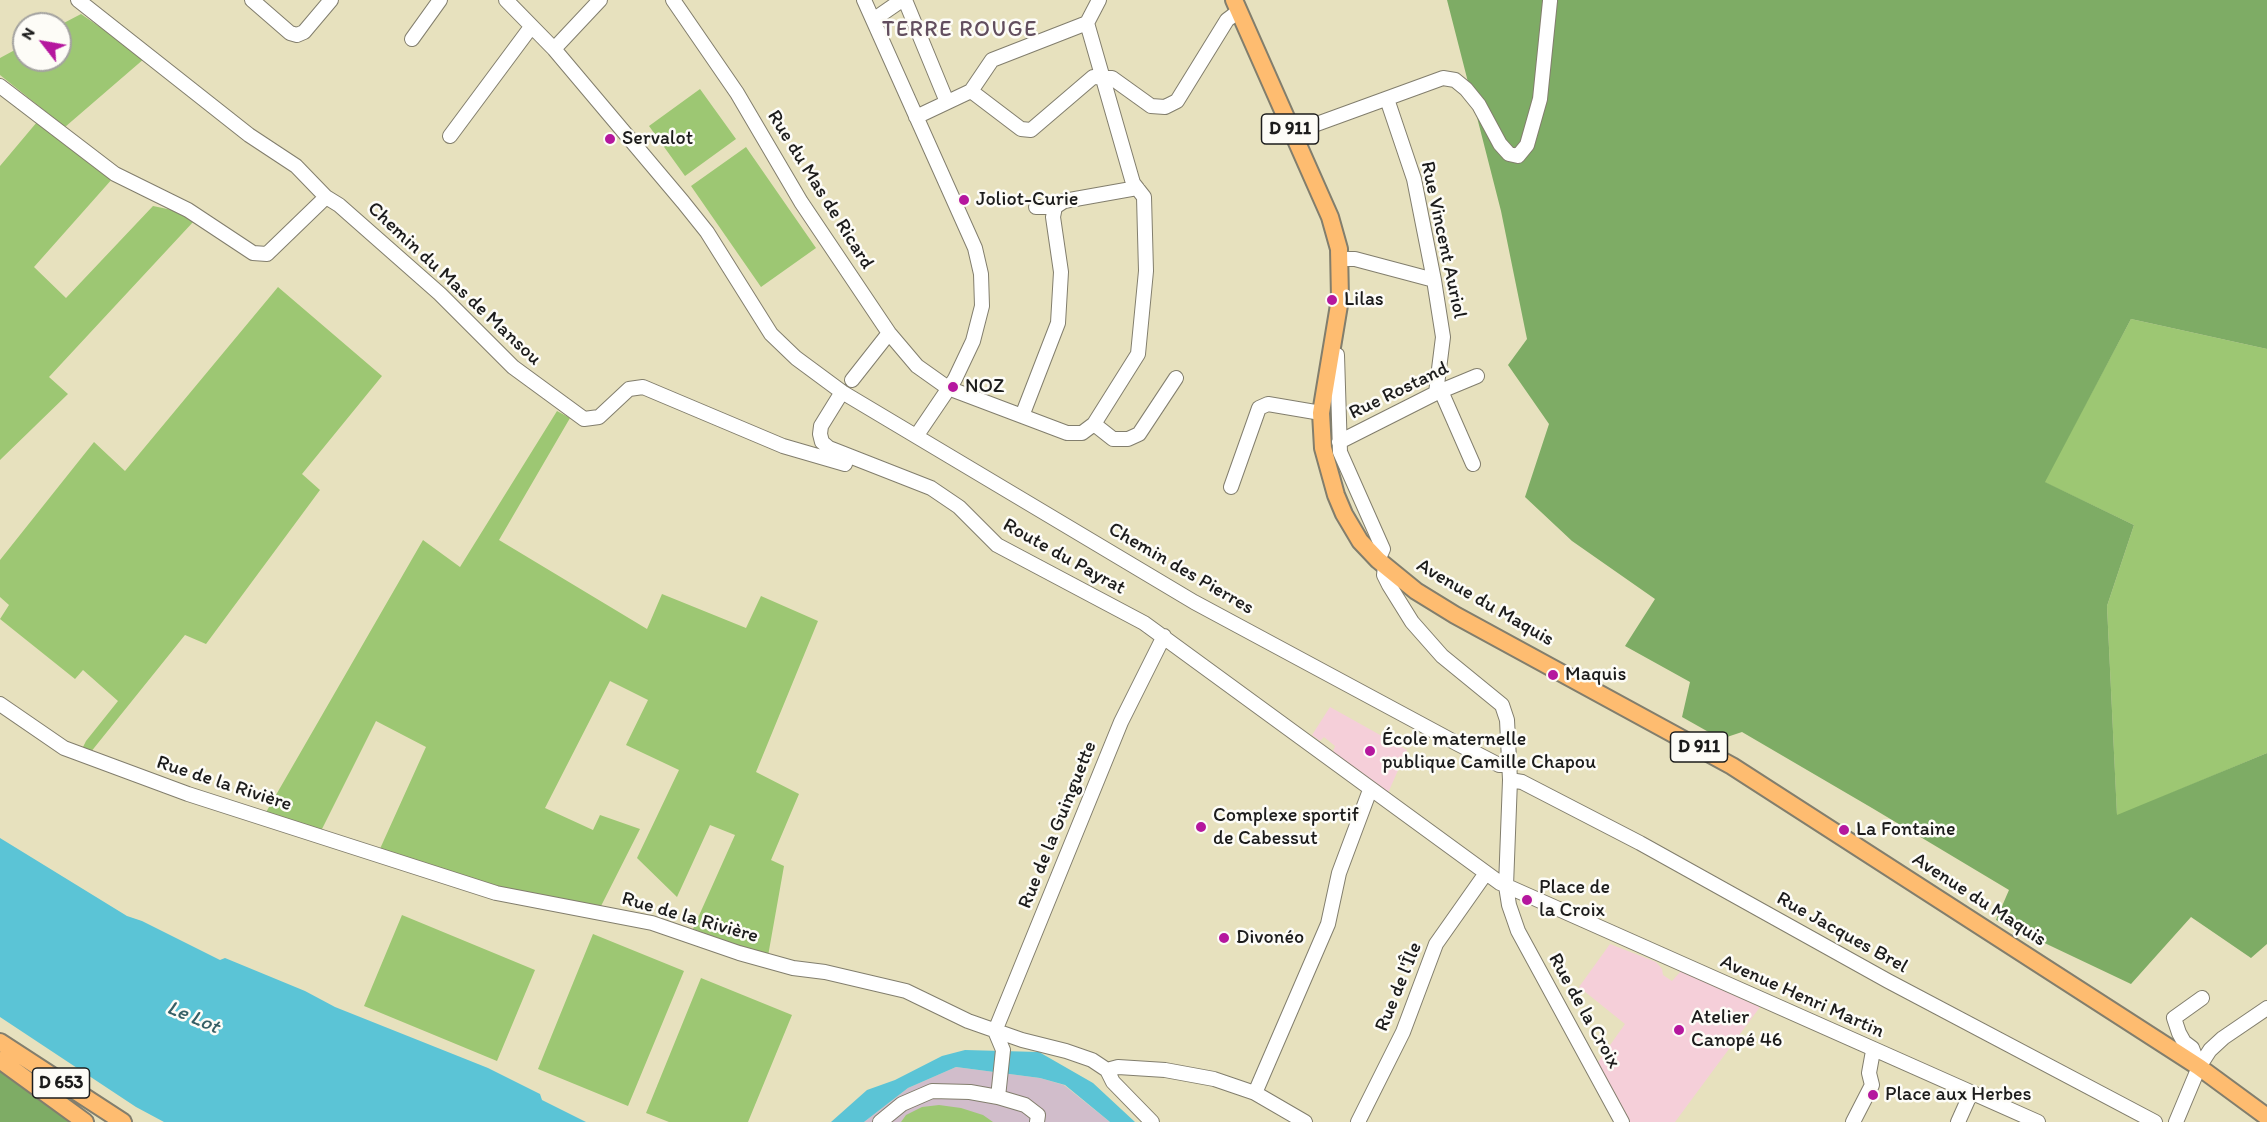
<!DOCTYPE html>
<meta charset="utf-8">
<style>
body{margin:0}
#map{position:relative;width:2267px;height:1122px;overflow:hidden;background:#e7e1be;font-family:Itim,sans-serif}
canvas{display:block}
.north{position:absolute;left:12px;top:12px;width:60px;height:60px;box-sizing:border-box;background:#fdfcf7;border:2px solid #a3a29f;border-radius:50%;rotate:301deg;font-size:16px;font-weight:700;line-height:24px;text-align:center;color:#1c1c1c}
.north::after{content:'';display:block;margin:auto;width:21px;height:27px;background:#b5179e;clip-path:polygon(50% 0,100% 100%,50% 72%,0 100%)}
</style>
<div id="map">
<canvas width="2267" height="1122"></canvas>
<div class="north">N</div>
</div>
<script>
const g = document.querySelector('canvas').getContext('2d');
g.lineJoin = 'round';
function fillPath(path, color) { g.fillStyle = color; g.fill(path, 'evenodd'); }
const poly = rows => new Path2D(rows.map(r => 'M' + r).join(''));
function trace(path, color, width, dash) { g.strokeStyle = color; g.lineWidth = width; g.lineCap = dash ? 'butt' : 'round'; g.setLineDash(dash || []); g.stroke(path); }
function drawText(font, color, halo, rows, align = 'center') {
  g.font = font + ' Itim,sans-serif'; g.lineWidth = 5; g.setLineDash([]); g.textBaseline = 'middle'; g.strokeStyle = halo; g.fillStyle = color; for (const [text, x, y, turn = 0] of rows) {
    g.save(); g.translate(x, y); g.rotate((+turn || 0) * Math.PI / 180); g.textAlign = isNaN(turn) ? turn : align; if (halo) g.strokeText(text, 0, 0); g.fillText(text, 0, 0); g.restore();
  }
}
fillPath(poly([
 [1330,707,1407,750,1388,793,1333,752,1335,746,1324,737,1320,741,1312,735],
 [1610,944,1656,962,1662,969,1663,975,1672,981,1681,971,1760,1007,1675,1122,1629,1122,1598,1062,1625,1024,1579,987]
]), '#f5cfd9');
fillPath(poly([
 [956,1067,1040,1078,1064,1085,1110,1122,864,1122,908,1088]
]), '#d1bdcb');
fillPath(poly([
 [81,14,145,58,65,127,0,75,0,58,24,45,24,60,60,60,60,25],
 [700,89,736,139,685,176,649,126],
 [37,122,113,178,34,267,66,298,153,206,182,212,194,221,49,377,68,394,0,460,0,166],
 [746,147,816,248,761,287,691,186],
 [278,287,382,376,302,474,320,490,206,644,185,635,90,753,83,747,86,741,118,701,83,670,75,679,0,619,9,605,0,597,0,560,94,442,125,471],
 [2131,319,2267,349,2267,753,2117,816,2107,606,2134,525,2044,482],
 [557,411,570,418,499,540,647,629,662,594,746,628,761,596,818,621,756,772,799,794,771,860,784,866,768,956,693,929,735,835,710,825,677,897,637,858,679,770,626,745,648,700,610,681,545,808,593,830,600,815,640,829,600,908,490,886,379,851,426,747,376,721,321,831,265,814,423,540,460,567],
 [402,915,535,970,497,1061,364,1006],
 [593,934,684,971,628,1106,538,1069],
 [701,978,792,1015,748,1122,669,1122,646,1113],
 [939,1105,961,1108,983,1115,993,1122,901,1122,906,1115,922,1107]
]), '#9dc773');
fillPath(poly([
 [1447,0,2267,0,2267,349,2131,319,2045,482,2134,525,2107,606,2117,815,2267,753,2267,944,2251,958,2191,917,2131,984,1996,920,2009,890,1872,808,1742,732,1721,739,1682,717,1690,682,1625,646,1655,599,1572,541,1525,497,1549,424,1508,365,1527,339,1501,211],
 [0,1068,33,1095,72,1122,0,1122]
]), '#7eac65');
fillPath(poly([
 [0,838,127,916,142,921,220,960,225,958,305,991,335,1007,488,1068,540,1094,542,1100,586,1122,164,1122,136,1107,0,1017],
 [965,1050,1039,1052,1093,1083,1135,1122,1110,1122,1065,1085,1040,1078,956,1067,908,1088,864,1122,831,1122,867,1090,895,1080,942,1056]
]), '#5bc4d6');
const minor = poly([
 [78,0,249,135,296,166,326,197,339,205,440,294,513,367,584,419,599,417,629,389,643,387,783,446,845,464],
 [252,0,290,33,297,35,304,32,331,0],
 [506,0,554,49,683,202,707,232,771,334,796,358,842,392,1194,602,1458,744,1499,765,1508,765],
 [673,0,737,93,801,202,889,333,917,366,948,388,1067,433,1082,433,1094,424,1138,354,1146,271,1144,197,1133,183,1087,23],
 [864,0,975,248,981,274,982,306,973,341,955,379,917,435],
 [905,0,947,102],
 [873,20,902,0],
 [412,39,440,0],
 [554,49,600,0],
 [0,86,115,174,188,210,253,253,267,254,326,197],
 [971,91,1021,129,1031,130,1093,77,1112,78,1151,106,1165,107,1177,101,1227,20,1239,11],
 [1387,99,1414,179,1434,280,1443,337,1436,393],
 [916,117,971,91,992,60,1087,23,1099,0],
 [1292,133,1443,78,1455,80,1466,89,1479,105,1500,144,1509,154,1518,156,1527,145,1540,99,1550,1],
 [450,136,531,27],
 [1036,207,1055,207,1064,201,1137,188],
 [1340,259,1355,259,1434,280],
 [1333,354,1337,355,1340,452,1383,549,1378,560],
 [852,380,889,333],
 [1441,391,1473,464],
 [842,392,821,426,820,434,822,442,829,448,931,488,959,507,997,545,1144,623,1500,883,2038,1122],
 [1022,416,1058,323,1061,272,1053,217,1055,207],
 [1094,424,1113,439,1128,439,1139,434,1176,378],
 [1339,442,1436,393,1477,376],
 [1231,487,1259,408,1268,404,1321,413],
 [1385,567,1384,575,1389,585,1412,622,1442,656,1502,705,1507,720,1510,780,1506,886,1509,905,1518,931,1622,1122],
 [0,704,64,748,188,794,496,893,652,923,739,953,793,968,825,972,906,991,968,1021,1022,1040,1066,1051,1092,1060,1107,1070,1118,1067,1165,1070,1214,1079,1255,1093,1305,1122],
 [1510,780,1522,782,1640,843,1888,981,2155,1122],
 [995,1031,1121,722,1164,636],
 [995,1031,1003,1050,998,1097,1025,1105,1038,1115,1037,1122],
 [2199,1067,2192,1048,2184,1042,2179,1033,2174,1018,2202,998],
 [1107,1070,1113,1082,1152,1122],
 [1255,1093,1328,924,1339,873,1370,790],
 [880,1122,902,1104,932,1091,970,1092,998,1097],
 [1358,1122,1403,1032,1436,944,1486,873],
 [1853,1122,1872,1085,1869,1073,1873,1051],
 [1958,1122,1971,1093],
 [2176,1122,2199,1067,2210,1050,2223,1038,2267,1008]
]);
const major = poly([
 [1234,0,1330,217,1339,249,1340,299,1321,413,1323,448,1336,495,1344,514,1360,541,1378,560,1416,591,1455,615,1732,766,2199,1067,2267,1117],
 [0,1042,123,1122],
 [0,1060,85,1122]
]);
trace(minor, '#827e6d', 16);
trace(major, '#827e6d', 20);
trace(minor, '#fff', 14);
trace(major, '#febc70', 16);
for (const [x, y, r, color] of [
 [610,139,6,"#b5179e"],
 [964,200,6,"#b5179e"],
 [1332,300,6,"#b5179e"],
 [953,387,6,"#b5179e"],
 [1553,675,6,"#b5179e"],
 [1370,751,6,"#b5179e"],
 [1201,827,6,"#b5179e"],
 [1844,830,6,"#b5179e"],
 [1527,900,6,"#b5179e"],
 [1224,938,6,"#b5179e"],
 [1679,1030,6,"#b5179e"],
 [1873,1095,6,"#b5179e"]
]) { const dot = new Path2D(); dot.arc(x, y, r, 0, 2 * Math.PI); g.fillStyle = color; g.fill(dot); trace(dot, '#fdfcf7', 2); }
for (const [x, y, w] of [
 [1290,129,57],
 [1699,747,57],
 [61,1083,57]
]) { const box = new Path2D(); box.roundRect(x - w / 2, y - 15, w, 30, 4.5); g.fillStyle = '#fdfcf7'; g.fill(box); trace(box, '#1c1c1c', 1.5); }
drawText('bold 18px', '#1c1c1c', null, [
 ["D 911",1290,129],
 ["D 911",1699,747],
 ["D 653",61,1083]
]);
drawText('20px', '#1c1c1c', '#fdfcf7', [
 ["Servalot",622,139],
 ["Joliot-Curie",976,200],
 ["Lilas",1344,300],
 ["NOZ",965,387],
 ["Maquis",1565,675],
 ["École maternelle",1382,740],
 ["publique Camille Chapou",1382,763],
 ["Complexe sportif",1213,816],
 ["de Cabessut",1213,839],
 ["La Fontaine",1856,830],
 ["Place de",1539,888],
 ["la Croix",1539,911],
 ["Divonéo",1236,938],
 ["Atelier",1691,1018],
 ["Canopé 46",1691,1041],
 ["Place aux Herbes",1885,1095]
], 'left');
drawText('20px', '#1c1c1c', '#fdfcf7', [
 ["Rue du Mas de Ricard",820,190,58],
 ["Rue Vincent Auriol",1443,240,78],
 ["Chemin du Mas de Mansou",454,284,43],
 ["Rue Rostand",1399,391,-26],
 ["Route du Payrat",1064,557,29],
 ["Chemin des Pierres",1181,569,30],
 ["Avenue du Maquis",1485,603,30],
 ["Rue de la Rivière",224,784,18],
 ["Rue de la Guinguette",1058,825,-68],
 ["Avenue du Maquis",1979,900,33],
 ["Rue de la Rivière",690,918,16],
 ["Rue Jacques Brel",1842,933,29],
 ["Rue de l'Île",1399,987,-68],
 ["Avenue Henri Martin",1802,997,24],
 ["Rue de la Croix",1584,1011,61]
]);
drawText('italic 21px', '#355f66', '#fdfcf7', [
 ["Le Lot",193,1018,23]
]);
g.letterSpacing = '1.5px';
drawText('22px', '#624e5e', '#fdfcf7', [
 ["TERRE ROUGE",960,30]
]);
g.letterSpacing = '0px';
</script>
